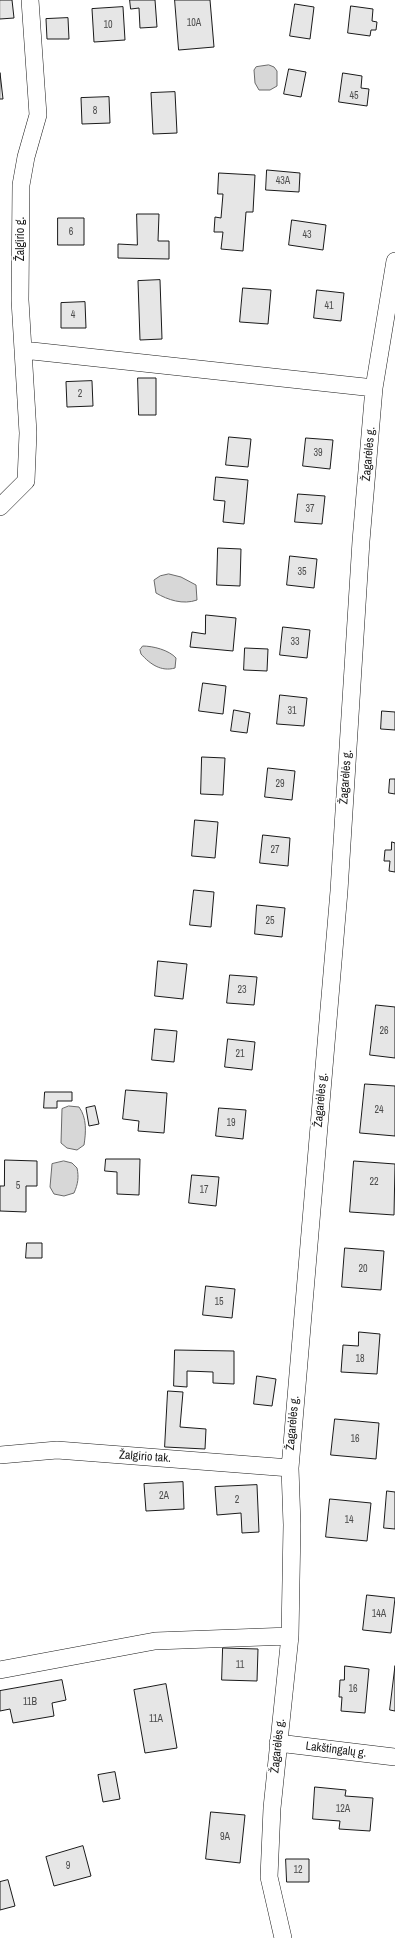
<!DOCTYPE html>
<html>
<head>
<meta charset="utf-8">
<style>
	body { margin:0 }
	canvas { display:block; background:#fff }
</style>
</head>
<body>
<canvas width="395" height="1938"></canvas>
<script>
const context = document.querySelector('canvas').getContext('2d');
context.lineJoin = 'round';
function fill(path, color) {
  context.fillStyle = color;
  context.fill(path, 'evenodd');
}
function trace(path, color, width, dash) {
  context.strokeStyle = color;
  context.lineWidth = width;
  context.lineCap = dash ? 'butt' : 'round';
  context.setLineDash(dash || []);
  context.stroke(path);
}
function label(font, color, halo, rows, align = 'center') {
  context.font = font + ' "Archivo Narrow",sans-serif';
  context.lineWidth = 3;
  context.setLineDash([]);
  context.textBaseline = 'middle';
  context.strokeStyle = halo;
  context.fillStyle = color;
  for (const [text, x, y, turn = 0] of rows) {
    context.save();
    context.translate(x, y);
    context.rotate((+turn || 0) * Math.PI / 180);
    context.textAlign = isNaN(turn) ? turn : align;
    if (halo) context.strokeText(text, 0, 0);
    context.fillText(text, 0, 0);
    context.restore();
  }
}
const water = new Path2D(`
	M269,65L274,67L277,71V86L270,90H259L255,83L254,70L256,67Z
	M169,574L181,577L196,585L197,600C183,605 168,600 156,593L154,580L160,576Z
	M143,646C153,646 169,650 176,658L175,668C161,672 150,664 141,654L140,650Z
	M69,1106L79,1107C87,1118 86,1132 84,1145L77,1150L67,1148L61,1143L62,1109Z
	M64,1161L72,1163L77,1168C79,1177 78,1184 74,1193L64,1196L54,1194L50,1187L52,1164Z`);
const building = new Path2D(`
	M0,0H12L14,18L0,19Z
	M130,0H155L157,27L140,28L139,8L131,9Z
	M175,0H210L214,47L179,50Z
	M295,4L314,7L310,39L290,36Z
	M351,6L373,9L372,21L377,22L376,30H371L370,36L348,33Z
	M123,7L125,40L94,42L92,9Z
	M68,18L69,39H47L46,19Z
	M289,69L306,72L301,97L284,94Z
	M0,73L3,99H0Z
	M343,73L362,76L361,88L369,89L367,106L339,102Z
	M175,92L177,133L153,134L151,93Z
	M109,97L110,123L82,124L81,98Z
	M267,170L300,173L299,192L266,190Z
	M219,173L255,175L253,212H246L243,251L221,249L223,232H214L215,217L221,218L223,194H218Z
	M137,214H159L158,241H169V259L118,258V244L137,245Z
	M58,218H84V245H58Z
	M292,220L326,225L323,250L289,245Z
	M160,280L162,339L140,340L138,281Z
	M243,288L271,290L268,324L240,322Z
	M317,290L344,293L341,321L314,318Z
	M85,302L86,328H61V303Z
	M138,378H156V415H139Z
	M92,381L93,406L67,407L66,382Z
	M229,437L251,439L248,467L226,465Z
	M306,438L333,440L330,469L303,466Z
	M216,477L248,480L244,524L223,522L225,501L214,500Z
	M298,494L325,496L322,524L295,522Z
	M218,548L241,549L240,586L217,585Z
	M290,556L317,559L314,588L287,585Z
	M206,615L236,618L233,651L190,647L192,632L205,634Z
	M283,627L310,630L307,658L280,655Z
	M245,648L268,649L267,671L244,670Z
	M203,683L226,686L223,714L199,711Z
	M280,695L307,698L304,726L277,724Z
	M234,710L250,713L247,733L231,731Z
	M382,711L395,712V730L381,729Z
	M202,757L225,758L223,795L201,794Z
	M268,768L295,771L292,800L265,797Z
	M390,779H395V794L389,793Z
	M195,820L218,822L215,858L192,856Z
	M263,835L290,838L288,866L260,863Z
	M392,842L395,843V872L389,871L390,861H384L385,850H391Z
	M194,890L214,892L211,927L190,925Z
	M257,905L285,908L282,937L255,934Z
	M158,961L187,964L183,999L155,996Z
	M230,975L257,977L254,1005L227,1003Z
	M376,1005L395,1007V1058L370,1055Z
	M155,1029L177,1031L174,1062L152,1060Z
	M228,1039L255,1042L252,1070L225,1067Z
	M365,1084L395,1086V1136L360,1133Z
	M126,1090L167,1093L164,1133L138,1131L139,1121L123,1119Z
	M45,1092H72V1101H57V1108H44Z
	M95,1106L99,1124L89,1126L86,1108Z
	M219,1108L246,1110L243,1139L216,1136Z
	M106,1159H140L139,1195L117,1194V1172L105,1171Z
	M5,1160L37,1161V1186H26V1212L0,1211V1186H4Z
	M354,1161L395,1164L394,1215L350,1212Z
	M192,1175L219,1177L216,1206L189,1203Z
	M27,1243H42V1258H26Z
	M345,1248L384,1251L381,1290L342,1287Z
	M206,1286L235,1289L232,1318L203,1315Z
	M359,1332L380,1334L377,1374L341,1372L343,1345L358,1346Z
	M175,1350L234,1351V1384L213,1383V1372L187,1371V1387L174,1386Z
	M257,1376L276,1379L272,1406L254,1404Z
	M168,1391L183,1392L180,1427L206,1429L205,1449L165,1447Z
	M335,1419L379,1423L376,1459L331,1455Z
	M183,1482L184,1509L146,1511L144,1484Z
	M257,1485L259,1532L242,1533L241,1513L217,1515L215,1487Z
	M387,1491L395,1492V1529L384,1528Z
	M330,1499L371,1503L367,1541L326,1537Z
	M367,1595L395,1598L391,1633L363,1630Z
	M223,1648L258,1649L257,1681L222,1680Z
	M345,1666L369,1669L365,1713L341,1711L342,1697H339L340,1680H344Z
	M395,1666V1711L390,1710Z
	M62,1680L66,1700L52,1703L54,1716L13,1723L10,1709L0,1711V1691Z
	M166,1684L177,1748L145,1753L134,1690Z
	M115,1772L120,1799L103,1802L98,1775Z
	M315,1787L346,1790L345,1796L373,1798L370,1831L339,1829L340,1821L313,1819Z
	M211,1812L245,1815L240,1863L206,1859Z
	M83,1846L91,1876L54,1886L46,1857Z
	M286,1859H309V1882H287Z
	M8,1880L15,1906L0,1910V1882Z`);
const street = new Path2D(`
	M23,350L374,388
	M0,507L26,481L28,433L20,300L21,185L26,157L38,115L30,0
	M0,1455L57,1450L290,1468
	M0,1670L155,1641L290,1636
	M278,1743L395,1757
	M283,1938L269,1877L272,1808L290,1636L292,1525L290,1468L339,891L361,541L374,388L395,261`);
const numberNames = [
	["10A",194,23],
	["10",108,25],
	["45",354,96],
	["8",95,111],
	["43A",283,181],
	["6",71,232],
	["43",307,235],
	["41",329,306],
	["4",73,315],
	["2",80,394],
	["39",318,453],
	["37",310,509],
	["35",302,572],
	["33",295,642],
	["31",292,711],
	["29",280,784],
	["27",275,850],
	["25",270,921],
	["23",242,990],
	["26",384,1031],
	["21",240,1054],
	["24",379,1110],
	["19",231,1123],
	["22",374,1182],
	["5",18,1186],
	["17",204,1190],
	["20",363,1269],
	["15",219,1302],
	["18",360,1359],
	["16",355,1439],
	["2A",164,1496],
	["2",237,1500],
	["14",349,1520],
	["14A",379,1614],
	["11",240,1665],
	["16",353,1689],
	["11B",30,1702],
	["11A",156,1719],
	["12A",343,1809],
	["9A",225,1837],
	["9",68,1866],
	["12",298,1870]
];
const streetNames = [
	["Žalgirio g.",21,239,-90],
	["Žagarėlės g.",369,454,-85],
	["Žagarėlės g.",346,777,-86],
	["Žagarėlės g.",321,1100,-85],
	["Žagarėlės g.",293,1423,-85],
	["Žalgirio tak.",145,1457,4],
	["Žagarėlės g.",278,1746,-84],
	["Lakštingalų g.",336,1750,7]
];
fill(water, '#d7d7d7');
trace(water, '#6a6a6a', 1);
fill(building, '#e6e6e6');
trace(building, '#1a1a1a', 1);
trace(street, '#1a1a1a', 18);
trace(street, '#fff', 17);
label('10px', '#4d4d4d', null, numberNames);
label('12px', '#1a1a1a', '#fff', streetNames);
</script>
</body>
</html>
